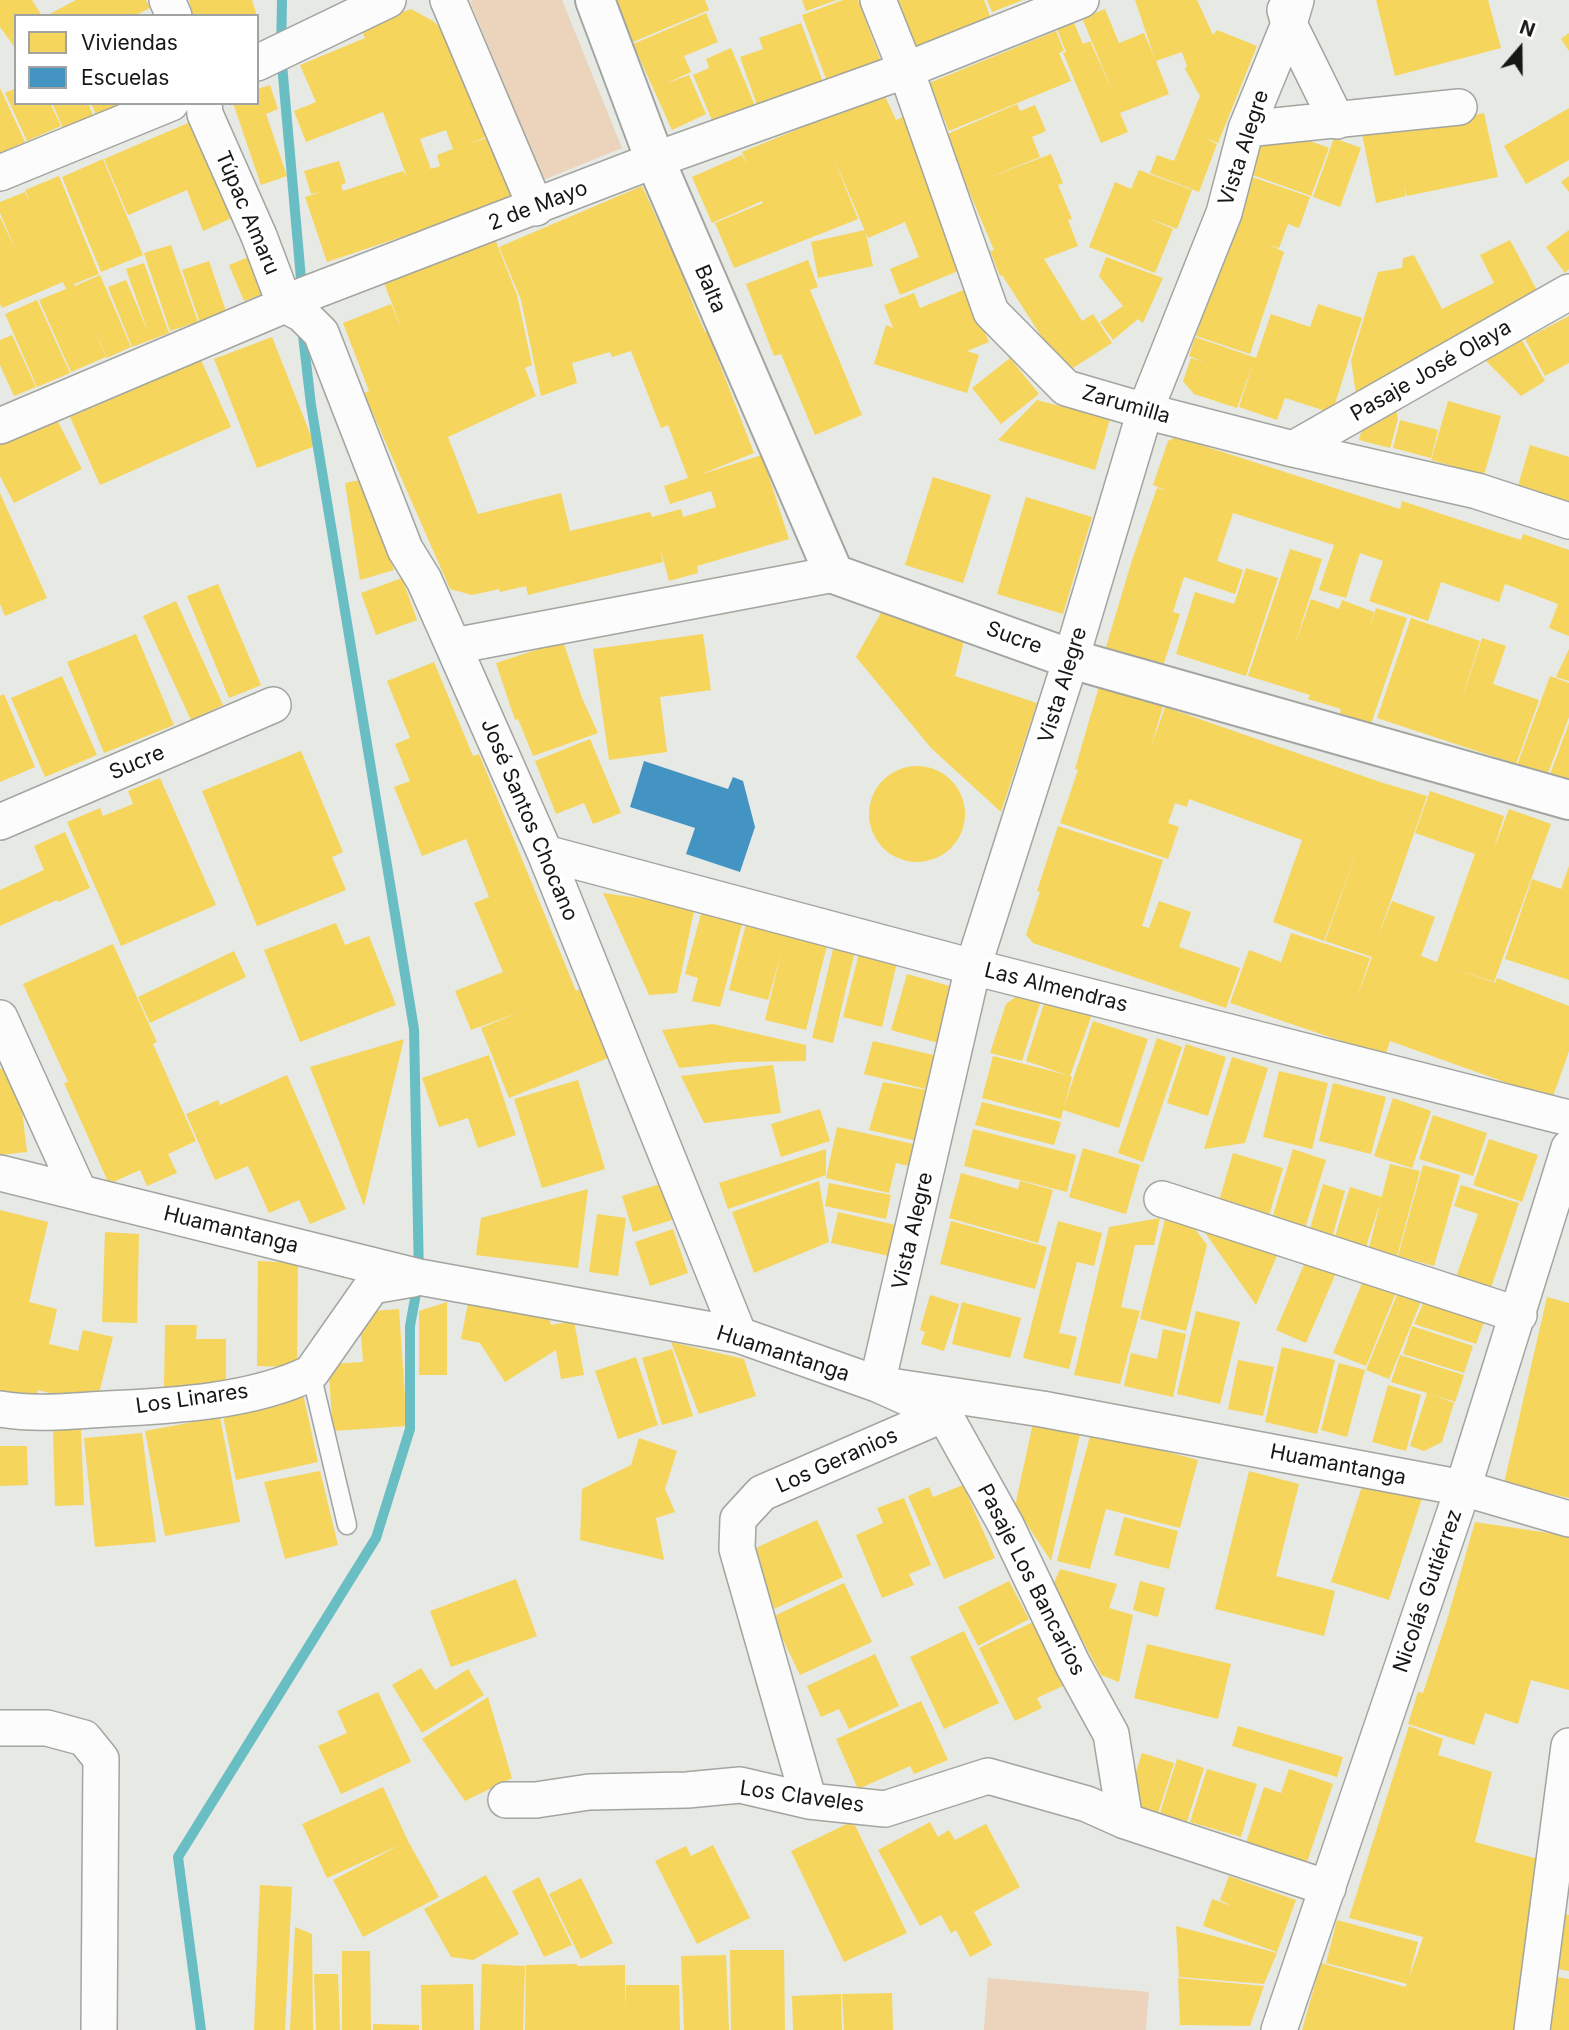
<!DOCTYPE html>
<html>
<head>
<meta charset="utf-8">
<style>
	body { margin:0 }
	#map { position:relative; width:1569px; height:2030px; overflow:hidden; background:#e6e9e4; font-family:Inter,sans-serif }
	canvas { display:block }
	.legend { position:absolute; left:14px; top:14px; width:245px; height:91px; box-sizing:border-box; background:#fff; border:2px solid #a1a3a1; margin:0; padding:9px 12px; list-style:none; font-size:21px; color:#151814 }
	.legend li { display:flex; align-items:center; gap:14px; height:35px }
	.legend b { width:35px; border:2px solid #a1a3a1 }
	.north { position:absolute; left:1485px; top:14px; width:70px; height:70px; -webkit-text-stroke:5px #fff; paint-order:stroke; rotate:20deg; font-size:19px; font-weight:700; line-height:28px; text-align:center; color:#151814 }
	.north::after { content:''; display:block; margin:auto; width:24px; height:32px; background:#151814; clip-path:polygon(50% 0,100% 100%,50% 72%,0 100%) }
</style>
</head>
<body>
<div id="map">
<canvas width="1569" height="2030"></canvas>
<ul class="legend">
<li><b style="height:19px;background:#f6d55c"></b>Viviendas</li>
<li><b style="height:19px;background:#4393c3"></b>Escuelas</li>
</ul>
<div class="north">N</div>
</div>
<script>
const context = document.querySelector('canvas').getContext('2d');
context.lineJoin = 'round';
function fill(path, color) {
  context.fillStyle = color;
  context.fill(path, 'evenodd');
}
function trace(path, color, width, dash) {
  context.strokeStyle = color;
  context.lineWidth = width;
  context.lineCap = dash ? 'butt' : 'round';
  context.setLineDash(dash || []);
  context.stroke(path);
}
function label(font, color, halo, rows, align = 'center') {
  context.font = font + ' Inter,sans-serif';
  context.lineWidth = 7;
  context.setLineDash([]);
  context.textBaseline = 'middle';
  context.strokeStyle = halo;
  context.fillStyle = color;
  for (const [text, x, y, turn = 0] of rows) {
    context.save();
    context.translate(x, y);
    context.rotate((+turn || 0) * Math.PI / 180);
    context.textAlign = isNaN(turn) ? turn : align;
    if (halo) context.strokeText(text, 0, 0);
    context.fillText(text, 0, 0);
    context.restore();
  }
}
const green = new Path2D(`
	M473,0H562L622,148L543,180L470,1Z
	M988,1978L1149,1992L1146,2030H984Z`);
const homes = new Path2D(`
	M0,0H32L42,16H16V49L0,27Z
	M76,0H146L150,8L134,16H46Z
	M189,0H252L257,16H193Z
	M615,0H705L709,10L633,42Z
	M802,0H837L806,11Z
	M843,0H858L882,64L828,84L802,15Z
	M896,0H984L991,19L913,47Z
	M987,0H1023L992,12Z
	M1135,0H1197L1213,35L1217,30L1257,46L1218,143L1205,138L1217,144L1199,192L1150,173L1157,155L1174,161L1200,96L1185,69L1187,66L1182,52L1156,61L1169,94L1120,113L1128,132L1101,143L1063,53L1066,52L1057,29L1074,23L1083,44L1090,41L1114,95L1082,18L1105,9L1119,43L1144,33L1155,59Z
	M1376,0H1488L1501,48L1395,76Z
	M411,9L433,21L445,32L455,50L486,137L469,144L496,135L517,198L327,262L305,197L321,192L311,194L304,171L339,161L346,183L341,185L343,191L403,171L407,177L383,112L306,142L294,111L316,102L300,65L365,38L360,27ZM446,130L453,149L437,155L440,166L431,169L420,139Z
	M706,13L718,42L684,56L691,72L665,84L689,75L706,114L672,130L633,44Z
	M801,23L824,85L758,108L740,57L763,49L759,38Z
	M1056,31L1064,51L1059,53L1071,81L949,131L929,83Z
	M1569,33V51L1561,39Z
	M731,48L756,108L714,125L693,75L709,68L706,59Z
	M270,85L278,109L266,114L287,176L261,185L233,103H257V89Z
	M0,88L25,142L0,153Z
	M16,88V103H50L61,126L27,141L5,93Z
	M884,94L896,120L903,117L919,154L916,155L963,269L900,295L890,269L919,257L905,222L868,238L832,154L858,219L734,268L715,223L763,203L762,201L712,223L692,177L742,155L747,165L742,152Z
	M52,103H88L94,117L63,128Z
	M91,103H122L96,115Z
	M1017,104L1020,111L1035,105L1046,131L1032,137L1040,157L980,181L1051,154L1063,183L1058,185L1072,219L1068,220L1078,246L1044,259L1082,321L1093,314L1112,343L1065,373L1002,275L1000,276L990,251L994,250L945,135Z
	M1569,108V160L1526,184L1504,146Z
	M1484,113L1498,177L1407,196L1404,186L1406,196L1376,203L1362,134L1424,127Z
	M195,120L236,216L203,231L187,190L128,215L104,159Z
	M1334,138L1361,148L1340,207L1313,197Z
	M1310,141L1329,148L1311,196L1250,174L1259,144Z
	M103,159L143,255L101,272L62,177Z
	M1139,170L1192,190L1177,229L1148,218L1173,229L1155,273L1089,247L1115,182L1131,189Z
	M59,176L99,274L74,284L75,286L100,275L131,347L107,358L88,315L106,357L71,372L39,300L66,289L63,282L2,308L0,304V217L17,253L0,213V202L25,192L32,206L25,190Z
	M1249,176L1310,197L1299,228L1288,224L1279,248L1270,245L1284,252L1250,354L1196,336Z
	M1569,176V192L1561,182Z
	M642,186L682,274L694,307L705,332L707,331L754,453L699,475L762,455L789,539L697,566L698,573L669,581L660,547L663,562L528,595L526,586L500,592L499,589L472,595L450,589L364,393L369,391L343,323L391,304L403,333L383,280L495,239L517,295L532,365L525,368L536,396L448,437L478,514L561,493L570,531L650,512L652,517L681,509L683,517L716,507L711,491L670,504L664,486L688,478L668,425L661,428L631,351L612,357L610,352L572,363L577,383L541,396L521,300L499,247Z
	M865,230L873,266L818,278L811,242Z
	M1569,230V269L1565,273L1546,247Z
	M1510,240L1541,298L1356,395L1351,360L1378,272L1402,268L1403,258L1414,255L1442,309L1494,283L1480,255Z
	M171,245L198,322L170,331L144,253Z
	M254,255L269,292L244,301L229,265Z
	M1106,257L1163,278L1143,323L1138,319L1113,340L1100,322L1123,306L1099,276Z
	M808,260L818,287L810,290L862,415L815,435L781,354L774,356L746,284Z
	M209,261L227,314L200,323L182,270Z
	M144,263L169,333L132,347L108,287L126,280L148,332L126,269Z
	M966,289L989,342L967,351L979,355L967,393L874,364L886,325L893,328L884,305L914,293L920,308Z
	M37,300L70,373L37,387L5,314Z
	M1318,304L1362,318L1332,413L1285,398L1277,420L1239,407L1253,363L1237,408L1194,394L1183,381L1191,358L1205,362L1189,356L1195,337L1256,358L1271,314L1310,327Z
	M1569,316V363L1545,376L1525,339Z
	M12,335L36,387L14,396L0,365V340Z
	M1519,335L1545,381L1521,396L1481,356Z
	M272,337L315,446L257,468L214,359Z
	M1010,358L1039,394L1001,424L972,388Z
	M201,360L231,427L100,485L70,417Z
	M1037,400L1110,419L1095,470L998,440Z
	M1448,401L1501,416L1484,475L1431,460Z
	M1395,405L1398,419L1390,448L1359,440L1363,425Z
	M54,414L82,469L14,503L0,476V441Z
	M1400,420L1438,430L1431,458L1393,448Z
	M1176,437L1400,509L1402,501L1521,540L1523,534L1569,550V636L1549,628L1558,604L1505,584L1499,602L1441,582L1428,621L1369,601L1383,561L1360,553L1346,598L1319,590L1334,545L1233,513L1217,561L1243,570L1235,594L1184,577L1173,612L1180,614L1163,666L1106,647L1132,560L1157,488L1167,491L1153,485L1168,441Z
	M1530,445L1569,457V505L1517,489Z
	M933,477L991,495L963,583L905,565Z
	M360,480L394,570L360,580L345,483Z
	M0,493L47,598L5,616L0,604Z
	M1026,497L1092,517L1063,614L997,594Z
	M1290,549L1322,559L1294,647L1311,599L1339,609L1342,600L1374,612L1368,632L1376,608L1407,618L1371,724L1340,713L1341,709L1308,699L1310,695L1248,676Z
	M1246,568L1278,578L1246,676L1176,654L1195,592L1234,604Z
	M402,578L417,620L376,635L361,593Z
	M218,584L261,685L229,698L187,596Z
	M176,601L223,705L191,720L143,616Z
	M882,611L964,641L955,676L1037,703L1001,812L931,748L856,657Z
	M1411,618L1480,641L1458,710L1482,638L1506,646L1493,684L1539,700L1516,764L1377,718Z
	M136,634L174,725L104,753L67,662Z
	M703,634L711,690L660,697L667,752L609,760L593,649Z
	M563,641L582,698L598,733L533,756L518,719L515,720L496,663Z
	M1569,649V681L1556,677Z
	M434,662L473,756L479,754L576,991L580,989L608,1058L509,1098L481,1028L520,1012L471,1030L455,991L503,972L474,903L489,897L466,839L422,856L394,787L410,781L395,744L410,738L387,681Z
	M62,676L97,755L45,777L11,698Z
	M1550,676L1569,683V717L1547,776L1517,765Z
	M1100,683L1163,706L1151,747L1165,707L1380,782L1427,796L1377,940L1392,901L1435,917L1421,956L1437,962L1475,854L1415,833L1430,791L1504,816L1494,849L1509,809L1551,824L1494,982L1442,964L1495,983L1497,978L1569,1006V1051L1552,1099L1390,1041L1385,1056L1230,1003L1249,950L1281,962L1291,933L1370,958L1356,1000L1372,957L1325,941L1361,839L1324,941L1273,922L1302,840L1189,799L1187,807L1175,803L1168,823L1179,827L1168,859L1060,823L1078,770L1075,769Z
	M4,694L35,767L0,782V696Z
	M1569,723V785L1549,777Z
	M590,739L621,813L593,824L584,803L556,814L535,761Z
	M301,751L343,852L332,857L346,890L257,926L202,791Z
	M869 814a48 48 0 1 1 96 0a48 48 0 1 1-96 0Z
	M160,778L216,905L121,946L67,822L100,808L103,816L133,804L128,791Z
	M1058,826L1163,860L1142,926L1149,928L1159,901L1191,912L1179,947L1240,968L1226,1008L1033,943L1026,935L1040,892L1037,891Z
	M65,832L90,888L58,902L57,900L0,926V890L44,870L34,846Z
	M1569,866V980L1505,959L1532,879L1561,889Z
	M603,893L695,906L677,993L649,995Z
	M702,910L743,920L720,1007L692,1001L698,978L685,974Z
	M336,923L345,945L369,936L396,1005L300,1042L264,950Z
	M746,924L827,945L806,1030L765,1020L781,953L768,1000L729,990Z
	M113,944L157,1042L153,1044L196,1141L168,1154L177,1173L147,1186L140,1170L109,1184L64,1083L68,1082L23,984Z
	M834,945L855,951L833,1043L812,1038Z
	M234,951L246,977L150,1023L138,997Z
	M859,953L897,962L882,1027L843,1017Z
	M907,974L957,988L942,1044L891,1030Z
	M1022,992L1042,997L1022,1061L990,1053L1006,1004Z
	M1045,1000L1092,1014L1070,1076L1072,1077L1064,1106L1093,1021L1148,1039L1119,1128L1063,1110L1061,1119L982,1098L993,1056L1067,1075L1026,1061Z
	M713,1024L806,1045V1061L735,1062L679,1068L662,1030Z
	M1157,1038L1182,1047L1143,1162L1118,1153Z
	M404,1039L364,1206L310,1067Z
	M873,1041L942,1057L934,1091L864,1074Z
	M1186,1044L1226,1057L1208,1116L1167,1103Z
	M489,1055L516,1135L478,1148L468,1118L439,1127L422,1078Z
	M1232,1057L1268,1068L1245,1143L1204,1149Z
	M773,1065L781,1113L704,1123L681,1076Z
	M17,1067L27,1152L0,1155V1069Z
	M1279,1071L1328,1083L1312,1149L1263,1137Z
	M287,1075L346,1209L310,1224L299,1200L269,1213L248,1166L215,1180L186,1114L218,1100L220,1105Z
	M578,1080L605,1169L542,1188L514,1099Z
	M883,1082L931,1091L917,1141L869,1130Z
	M1333,1083L1386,1097L1371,1154L1319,1141Z
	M1393,1098L1431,1111L1412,1168L1374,1156Z
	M982,1102L1061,1122L1054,1145L975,1125Z
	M820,1109L830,1141L781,1157L771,1124Z
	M1433,1115L1487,1133L1473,1176L1419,1159Z
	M837,1127L918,1145L913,1167L896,1163L889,1193L826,1178Z
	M973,1129L1076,1155L1067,1192L964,1166Z
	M1489,1139L1538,1155L1522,1202L1473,1185Z
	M1083,1148L1140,1165L1126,1214L1069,1197Z
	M826,1149V1175L728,1209L719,1183Z
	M1293,1149L1326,1160L1303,1235L1270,1225Z
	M1233,1153L1283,1168L1266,1226L1216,1211Z
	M1390,1164L1420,1171L1396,1260L1368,1252Z
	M1423,1165L1460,1175L1434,1266L1398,1256Z
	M961,1173L1018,1189L1020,1181L1053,1190L1038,1243L949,1218Z
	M819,1181L829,1242L754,1273L732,1212Z
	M829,1183L891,1195L886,1219L825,1206Z
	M660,1184L672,1220L633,1232L622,1196Z
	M1323,1184L1345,1191L1332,1238L1309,1232Z
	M1461,1185L1519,1203L1491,1288L1456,1277L1478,1214L1454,1206Z
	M1350,1187L1382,1197L1365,1250L1334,1240Z
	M588,1189L578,1268L476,1255L481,1218Z
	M0,1210L48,1222L29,1302L57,1309L49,1344L78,1351L83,1330L113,1337L96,1405L38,1390L36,1400L0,1392Z
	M838,1212L896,1225L889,1256L831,1243Z
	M1182,1212L1207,1245L1186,1331L1140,1319L1166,1215Z
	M597,1214L626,1218L618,1276L589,1272Z
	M1160,1218L1154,1245H1135L1121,1307L1140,1311L1120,1384L1074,1375L1109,1227Z
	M951,1221L1047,1247L1035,1289L940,1264Z
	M1058,1221L1102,1233L1094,1266L1077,1262L1059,1333L1077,1337L1069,1369L1023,1358Z
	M1201,1227L1282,1244L1256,1305Z
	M673,1229L688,1273L650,1286L635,1242Z
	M105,1232L139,1234L137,1323L102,1322Z
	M1309,1253L1339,1266L1306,1343L1276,1330Z
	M258,1261L298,1263L297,1367L257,1366Z
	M1365,1276L1397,1290L1366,1366L1333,1353Z
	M1399,1290L1422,1299L1389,1379L1366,1370Z
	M930,1295L959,1304L944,1351L921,1344L925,1332L920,1330Z
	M1547,1297L1569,1303V1498L1504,1483Z
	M1425,1299L1485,1319L1476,1344L1414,1324Z
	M447,1302V1375H419V1311Z
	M962,1302L1021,1318L1010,1358L952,1344Z
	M468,1303L549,1317L551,1325L574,1321L584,1375L561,1379L556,1350L505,1382L480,1343L461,1339Z
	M399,1309L407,1426L333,1431L328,1364L363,1362L359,1312Z
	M1196,1311L1240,1322L1220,1404L1177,1394Z
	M165,1325H197L196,1339H226V1388L164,1387Z
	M1412,1326L1473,1346L1464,1373L1403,1354Z
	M1163,1329L1186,1334L1173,1397L1124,1386L1131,1353L1157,1359Z
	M671,1342L744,1359L756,1396L699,1414Z
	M1282,1347L1335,1360L1317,1434L1265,1422Z
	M672,1349L693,1416L662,1425L642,1358Z
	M1400,1355L1464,1375L1455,1402L1431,1394L1454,1403L1442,1442L1424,1451L1410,1446L1427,1393L1391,1382Z
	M636,1357L658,1425L618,1439L595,1371Z
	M1238,1360L1274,1367L1263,1416L1228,1409Z
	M1339,1363L1365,1370L1347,1437L1321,1430Z
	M1388,1385L1421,1395L1406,1451L1372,1442Z
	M303,1394L318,1462L236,1480L222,1411Z
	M220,1417L240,1522L165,1536L145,1431Z
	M1033,1423L1080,1434L1051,1561L1015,1506Z
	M81,1428L84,1505L55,1506L53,1430Z
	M1091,1432L1198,1460L1180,1528L1106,1509L1090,1569L1057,1561Z
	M142,1433L156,1542L95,1547L84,1438Z
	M639,1438L677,1451L665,1489L675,1512L656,1518L664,1560L580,1540L582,1489L631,1465Z
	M0,1446H27L28,1485L0,1486Z
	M320,1471L338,1545L285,1559L264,1482Z
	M1249,1471L1299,1484L1276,1576L1335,1591L1324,1636L1215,1609Z
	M1365,1477L1423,1495L1389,1600L1331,1582Z
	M963,1485L995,1558L944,1579L908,1496L929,1487L933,1497Z
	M904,1498L931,1565L909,1574L914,1585L882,1598L856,1535L883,1523L877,1508Z
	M1124,1517L1178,1531L1169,1569L1114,1555Z
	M817,1520L843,1577L774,1609L747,1552Z
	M1475,1522L1569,1536V1690L1531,1680L1518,1724L1485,1713L1474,1745L1408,1724L1418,1692L1423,1693L1447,1620Z
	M1060,1569L1117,1584L1109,1608L1133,1615L1119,1682L1101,1675L1053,1585Z
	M516,1579L537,1636L451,1667L430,1611Z
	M1009,1581L1029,1619L978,1646L958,1607Z
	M1140,1581L1165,1588L1158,1617L1133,1610Z
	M844,1583L872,1642L800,1675L772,1617Z
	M1033,1622L1065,1685L1037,1698L1042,1708L1015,1721L979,1648Z
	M964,1631L999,1703L944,1729L910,1657Z
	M1147,1644L1231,1664L1218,1719L1134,1698Z
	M875,1654L899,1706L849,1729L839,1709L821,1717L807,1686Z
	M421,1668L435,1690L468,1669L484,1695L422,1733L392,1685Z
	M378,1692L411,1762L341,1794L318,1746L347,1733L337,1711Z
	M488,1697L512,1778L465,1801L422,1739Z
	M921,1701L948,1760L914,1774L910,1766L858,1789L836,1739Z
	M1238,1726L1343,1757L1337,1777L1232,1746Z
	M1409,1726L1443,1739L1438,1755L1492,1772L1475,1842L1549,1862L1523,1964L1513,2030H1302L1321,1963L1405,1987L1407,1984L1326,1963L1337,1920L1418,1942L1408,1980L1421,1944L1423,1937L1349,1918Z
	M1142,1753L1174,1763L1158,1813L1126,1802Z
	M1177,1759L1204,1768L1187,1822L1160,1813Z
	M1207,1769L1257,1784L1241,1837L1190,1822Z
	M1289,1769L1333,1784L1307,1862L1246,1843L1264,1787L1281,1793Z
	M383,1787L408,1841L439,1897L363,1937L333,1880L400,1845L327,1878L302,1824Z
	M853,1821L907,1933L844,1962L791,1851Z
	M930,1822L938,1837L949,1830L955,1840L986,1824L1020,1887L974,1912L992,1945L970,1957L956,1930L951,1933L941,1915L920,1926L878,1850Z
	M713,1845L750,1918L697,1944L655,1861L686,1846L691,1856Z
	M486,1875L519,1934L473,1960L451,1957L424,1909Z
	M1229,1876L1296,1900L1277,1952L1203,1926L1212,1899L1232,1906L1220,1900Z
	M539,1877L572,1945L544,1957L512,1891Z
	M581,1878L613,1943L581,1959L549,1894Z
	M260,1885L292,1887L285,2030H254Z
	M1563,1914L1569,1915V1971L1557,1969Z
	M1176,1926L1277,1953L1264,1984L1179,1977Z
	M295,1927L312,1934L313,2030H290Z
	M730,1950H784L785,2030H731Z
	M342,1951H370L371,2030H342Z
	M726,1955L729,2030H684L681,1956Z
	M482,1964L525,1966L523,2030H480Z
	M577,1964V1966L625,1965V2010L626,1985H679L680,2030H525L526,1965Z
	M314,1974H338L340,2030H316Z
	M1557,1977L1569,1979V2030H1549Z
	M1178,1978L1264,1986L1250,2026L1180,2025Z
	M473,1984L474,2030H422L421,1985Z
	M892,1993L893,2030H844L842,1994Z
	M841,1994L842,2030H793L792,1996Z
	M373,2024L419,2025V2030H373Z`);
const schools = new Path2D(`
	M644,761L728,789L733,777L743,781L755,827L740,872L686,854L695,828L630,807Z`);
const stream = new Path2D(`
	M282,0L281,53L302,290
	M201,2030L178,1857L376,1538L410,1429V1326L419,1277L414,1029L311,405L302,327`);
const service = new Path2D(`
	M311,1373L347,1525`);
const minor = new Path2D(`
	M167,0L174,16
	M448,0L536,208
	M878,0L906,70L991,312L1066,388L1145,411L1293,449L1477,491L1569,521
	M1285,10L1289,24L1337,121
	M257,63L388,0
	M204,103L205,114L259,236L285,305L302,314L321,333L405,549L424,580L545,853L739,1335
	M1246,129L1459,107
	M0,173L171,103
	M0,426L285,305L304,295L655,160L906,70L1081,0
	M1293,449L1569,292
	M454,646L834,574
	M0,822L273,705
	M545,853L973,967L1569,1118
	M0,1018L79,1192
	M0,1173L419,1277L739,1335L877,1384L1042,1409L1463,1488L1569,1519
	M1162,1199L1519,1315
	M0,1409C36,1415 70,1411 107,1409C171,1406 252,1402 311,1373L372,1286L413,1279
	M0,1728H47L84,1738L101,1759L99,2030
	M506,1800H536L589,1792L687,1790L740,1785L809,1801L885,1809L988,1776L1087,1804L1125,1821L1328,1888
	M809,1801L737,1549L738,1519L762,1493L944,1414
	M1125,1821L1111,1734L1073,1665L1006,1525L944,1414L877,1384L973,967L1071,659L1145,411L1224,213L1246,129L1289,24L1296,0
	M1279,2030L1463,1488L1569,1148
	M1532,2030L1569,1746`);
const tertiary = new Path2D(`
	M595,0L655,160L834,574L1071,659L1569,800`);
const streetNames = [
	["Vista Alegre",1244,148,-72],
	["2 de Mayo",538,206,-21],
	["Túpac Amaru",247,213,67],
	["Balta",710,289,67],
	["Pasaje José Olaya",1431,371,-30],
	["Zarumilla",1126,405,16],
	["Sucre",1014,638,20],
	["Vista Alegre",1063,685,-73],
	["Sucre",137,763,-23],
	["José Santos Chocano",529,820,67],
	["Las Almendras",1056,988,14],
	["Huamantanga",231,1230,14],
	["Vista Alegre",913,1231,-77],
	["Huamantanga",783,1354,18],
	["Los Linares",192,1399,-8],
	["Los Geranios",837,1461,-24],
	["Huamantanga",1338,1465,11],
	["Pasaje Los Bancarios",1031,1580,63],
	["Nicolás Gutiérrez",1428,1591,-71],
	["Los Claveles",802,1797,8]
];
fill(green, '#ebd4bb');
fill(homes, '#f6d55c');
fill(schools, '#4393c3');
trace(stream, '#69bec4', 10);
trace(service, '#a2a5a0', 21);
trace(minor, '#a2a5a0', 38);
trace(tertiary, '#a2a5a0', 42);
trace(service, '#fbfcfb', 18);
trace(minor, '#fbfcfb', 35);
trace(tertiary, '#fbfcfb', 38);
label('21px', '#151814', '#fff', streetNames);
</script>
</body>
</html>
